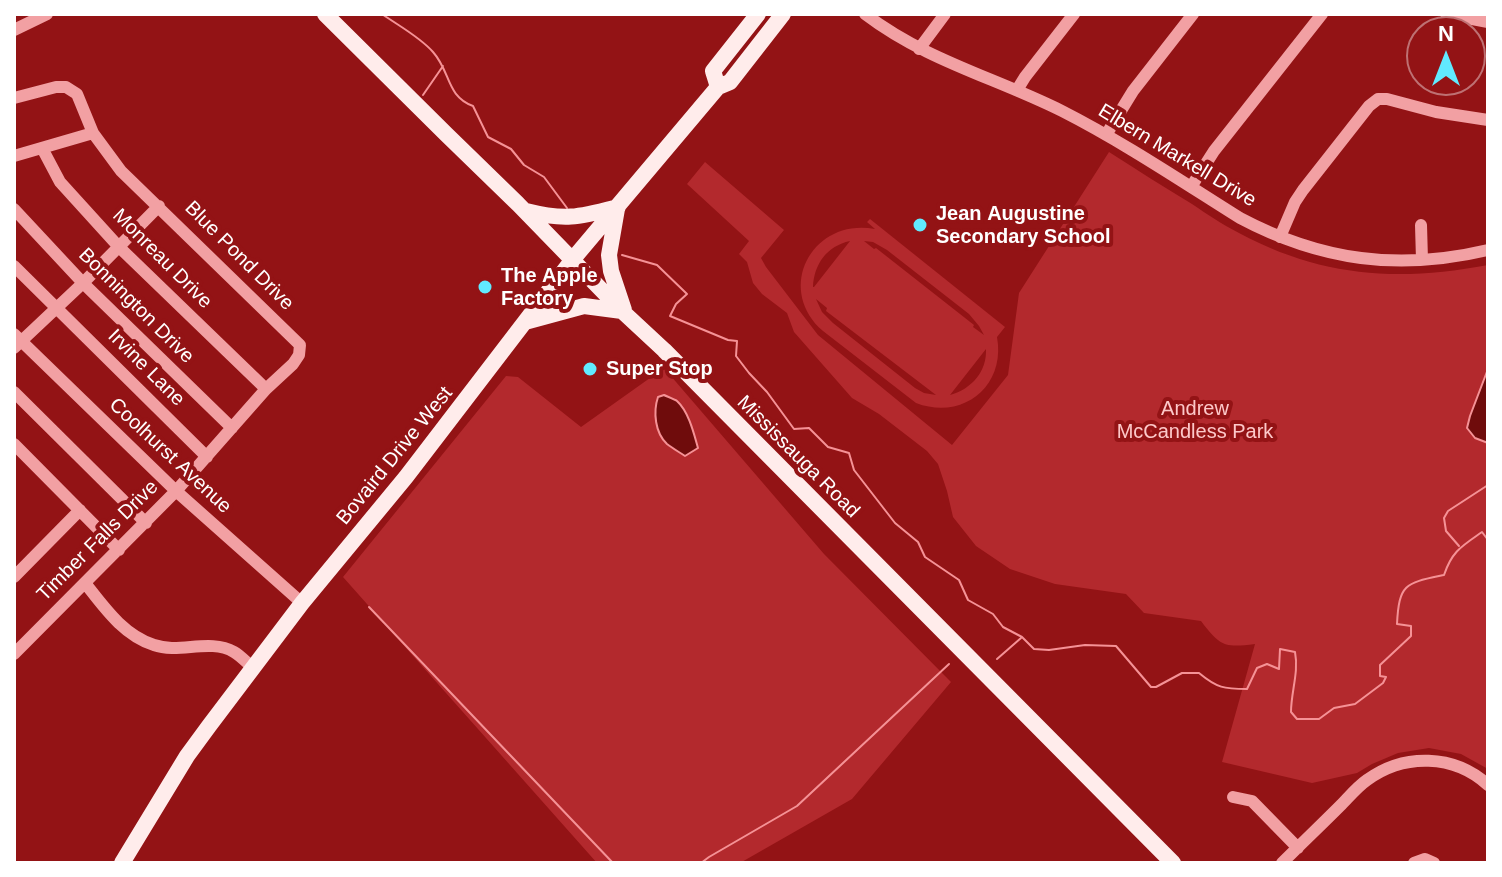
<!DOCTYPE html>
<html>
<head>
<meta charset="utf-8">
<style>
	body { margin:0 }
	#map { position:relative; width:1502px; height:877px; overflow:hidden; background:#931315; font-family:Arial,sans-serif }
	canvas { display:block }
	.frame { position:absolute; inset:0; border:16px solid #fff; pointer-events:none }
	.north { position:absolute; left:1406px; top:16px; width:80px; height:80px; box-sizing:border-box; background:#931315; border:2px solid #be7173; border-radius:50%; rotate:0deg; font-size:22px; font-weight:700; line-height:32px; text-align:center; color:#fff }
	.north::after { content:''; display:block; margin:auto; width:28px; height:36px; background:#61eaff; clip-path:polygon(50% 0,100% 100%,50% 72%,0 100%) }
</style>
</head>
<body>
<div id="map">
<canvas width="1502" height="877"></canvas>
<div class="frame"></div>
<div class="north">N</div>
</div>
<script>
const context = document.querySelector('canvas').getContext('2d');
context.lineJoin = 'round';
function fill(path, color) {
  context.fillStyle = color;
  context.fill(path, 'evenodd');
}
function trace(path, color, width, dash) {
  context.strokeStyle = color;
  context.lineWidth = width;
  context.lineCap = dash ? 'butt' : 'round';
  context.setLineDash(dash || []);
  context.stroke(path);
}
function label(font, color, halo, rows, align = 'center') {
  context.font = font + ' Arial,sans-serif';
  context.lineWidth = 8;
  context.setLineDash([]);
  context.textBaseline = 'middle';
  context.strokeStyle = halo;
  context.fillStyle = color;
  for (const [text, x, y, turn = 0] of rows) {
    context.save();
    context.translate(x, y);
    context.rotate((+turn || 0) * Math.PI / 180);
    context.textAlign = isNaN(turn) ? turn : align;
    if (halo) context.strokeText(text, 0, 0);
    context.fillText(text, 0, 0);
    context.restore();
  }
}
const green = new Path2D(`
	M1109,152C1137,170 1164,187 1192,204C1207,214 1223,225 1239,233C1321,277 1398,282 1488,265V769L1461,754L1429,748L1398,753L1372,764L1357,773L1312,783L1222,762L1255,644C1224,648 1220,646 1201,621L1144,613L1126,594L1055,584L1010,569L976,546L953,517L947,491L938,464L927,451L879,414L852,398L794,332L787,313L762,294L753,283L747,262L739,254L749,241L687,184L705,162L784,230L761,258L766,267L818,335L952,445L1008,375L1019,293Z
	M870,219L1005,327L997,337C1006,386 963,421 916,403L823,331C774,288 813,217 875,229L867,222ZM850,241L814,287H813C814,264 827,246 850,241ZM864,241L873,242L887,250L969,314L979,326L984,335L973,327L974,325L876,248L874,249ZM816,299L827,308L826,311L936,395L924,393L915,388L833,323L822,312ZM986,349C987,371 972,389 950,395Z
	M664,368L824,554L951,682L852,799L740,863H597L343,577L506,376L518,377L581,427Z`);
const water = new Path2D(`
	M1488,369V443L1475,438L1467,428L1470,416Z
	M664,395C666,396 676,400 677,401C689,412 694,434 698,448L685,456C679,452 672,448 667,444C655,433 653,412 658,397Z`);
const stream = new Path2D(`
	M382,14C399,26 420,37 433,52C451,72 446,96 473,106L488,137L511,149L524,165L544,177L567,208
	M423,95L443,66
	M622,255L657,265L687,294L676,304L670,316L728,340L737,341L736,356L749,373L767,392L794,429L809,428L828,447L849,453L854,470L895,523L918,542L925,557L959,580L968,600L993,614L1003,627L1022,637L1034,649L1049,650L1085,645L1116,646L1151,687H1156L1182,673H1199C1217,688 1224,689 1247,689L1257,668L1267,664L1279,669L1280,649L1295,652C1299,672 1291,692 1291,712L1297,719H1319L1334,708L1355,704L1383,683L1386,677L1380,676V665L1411,636V626L1397,624C1399,583 1406,583 1444,575C1452,551 1462,546 1482,532L1488,540
	M1459,546L1446,531L1444,518L1448,511L1488,485
	M369,607L613,863
	M997,659L1021,638
	M701,863L709,857L797,806L949,664`);
const minor = new Path2D(`
	M865,14C927,61 994,77 1062,111C1123,142 1181,181 1240,218C1321,261 1399,271 1488,250
	M1446,14L1488,22
	M14,30L47,14
	M919,49L945,14
	M1017,90L1025,77L1074,14
	M14,98L56,87H66L77,94L93,133L121,171L300,345L299,355L293,364L266,389L176,491L14,654
	M1106,135L1133,91L1193,14
	M42,148L60,182L119,247L266,389
	M14,156L93,133
	M1191,187L1214,151L1322,14
	M14,209L83,283L232,428
	M1421,225L1422,260
	M1280,237L1295,202L1303,190L1369,106L1378,99H1387L1436,112L1488,120
	M14,266L207,457
	M14,334L176,491L302,603
	M14,348L83,283L159,206
	M14,392L146,523
	M14,444L119,550
	M14,577L80,510
	M85,583C104,607 123,635 154,645C179,654 210,638 234,652C241,656 247,663 253,668
	M1233,797L1252,801L1298,848
	M1282,863C1301,844 1321,825 1340,806C1348,798 1357,787 1367,780C1404,753 1454,754 1488,785
	M1414,863L1425,859L1434,863`);
const major = new Path2D(`
	M325,14L446,134L518,204L622,311L664,350L1173,863
	M718,87L713,71L758,14
	M617,209L609,255L611,271L624,310
	M526,211C566,221 579,217 618,207
	M525,322L584,306L622,311
	M122,863L187,756L209,726L302,603L406,477L573,259L718,87L730,82L783,14`);
const markers = [
	[920,225,8,"#61eaff"],
	[485,287,8,"#61eaff"],
	[590,369,8,"#61eaff"]
];
const streetNames = [
	["Elbern Markell Drive",1177,156,31],
	["Blue Pond Drive",239,256,45],
	["Monreau Drive",162,259,45],
	["Bonnington Drive",136,306,45],
	["Irvine Lane",146,368,45],
	["Coolhurst Avenue",170,456,43],
	["Bovaird Drive West",395,456,-51],
	["Mississauga Road",798,457,45],
	["Timber Falls Drive",98,541,-45]
];
const poiNames = [
	["Jean Augustine",936,214],
	["Secondary School",936,237],
	["The Apple",501,276],
	["Factory",501,299],
	["Super Stop",606,369]
];
const parkNames = [
	["Andrew",1195,409],
	["McCandless Park",1195,432]
];
fill(green, '#b3292d');
fill(water, '#6f0c0c');
trace(water, '#f59296', 2);
trace(stream, '#f59296', 2);
trace(minor, '#f2a0a3', 12);
trace(major, '#ffeceb', 16);
for (const [x, y, r, color] of markers) {
  const dot = new Path2D();
  dot.arc(x, y, r, 0, 2 * Math.PI);
  context.fillStyle = color;
  context.fill(dot);
  trace(dot, '#931315', 3);
}
label('20px', '#fff', '#931315', streetNames);
label('bold 20px', '#fff', '#931315', poiNames, 'left');
label('20px', '#fdc8c9', '#931315', parkNames);
</script>
</body>
</html>
